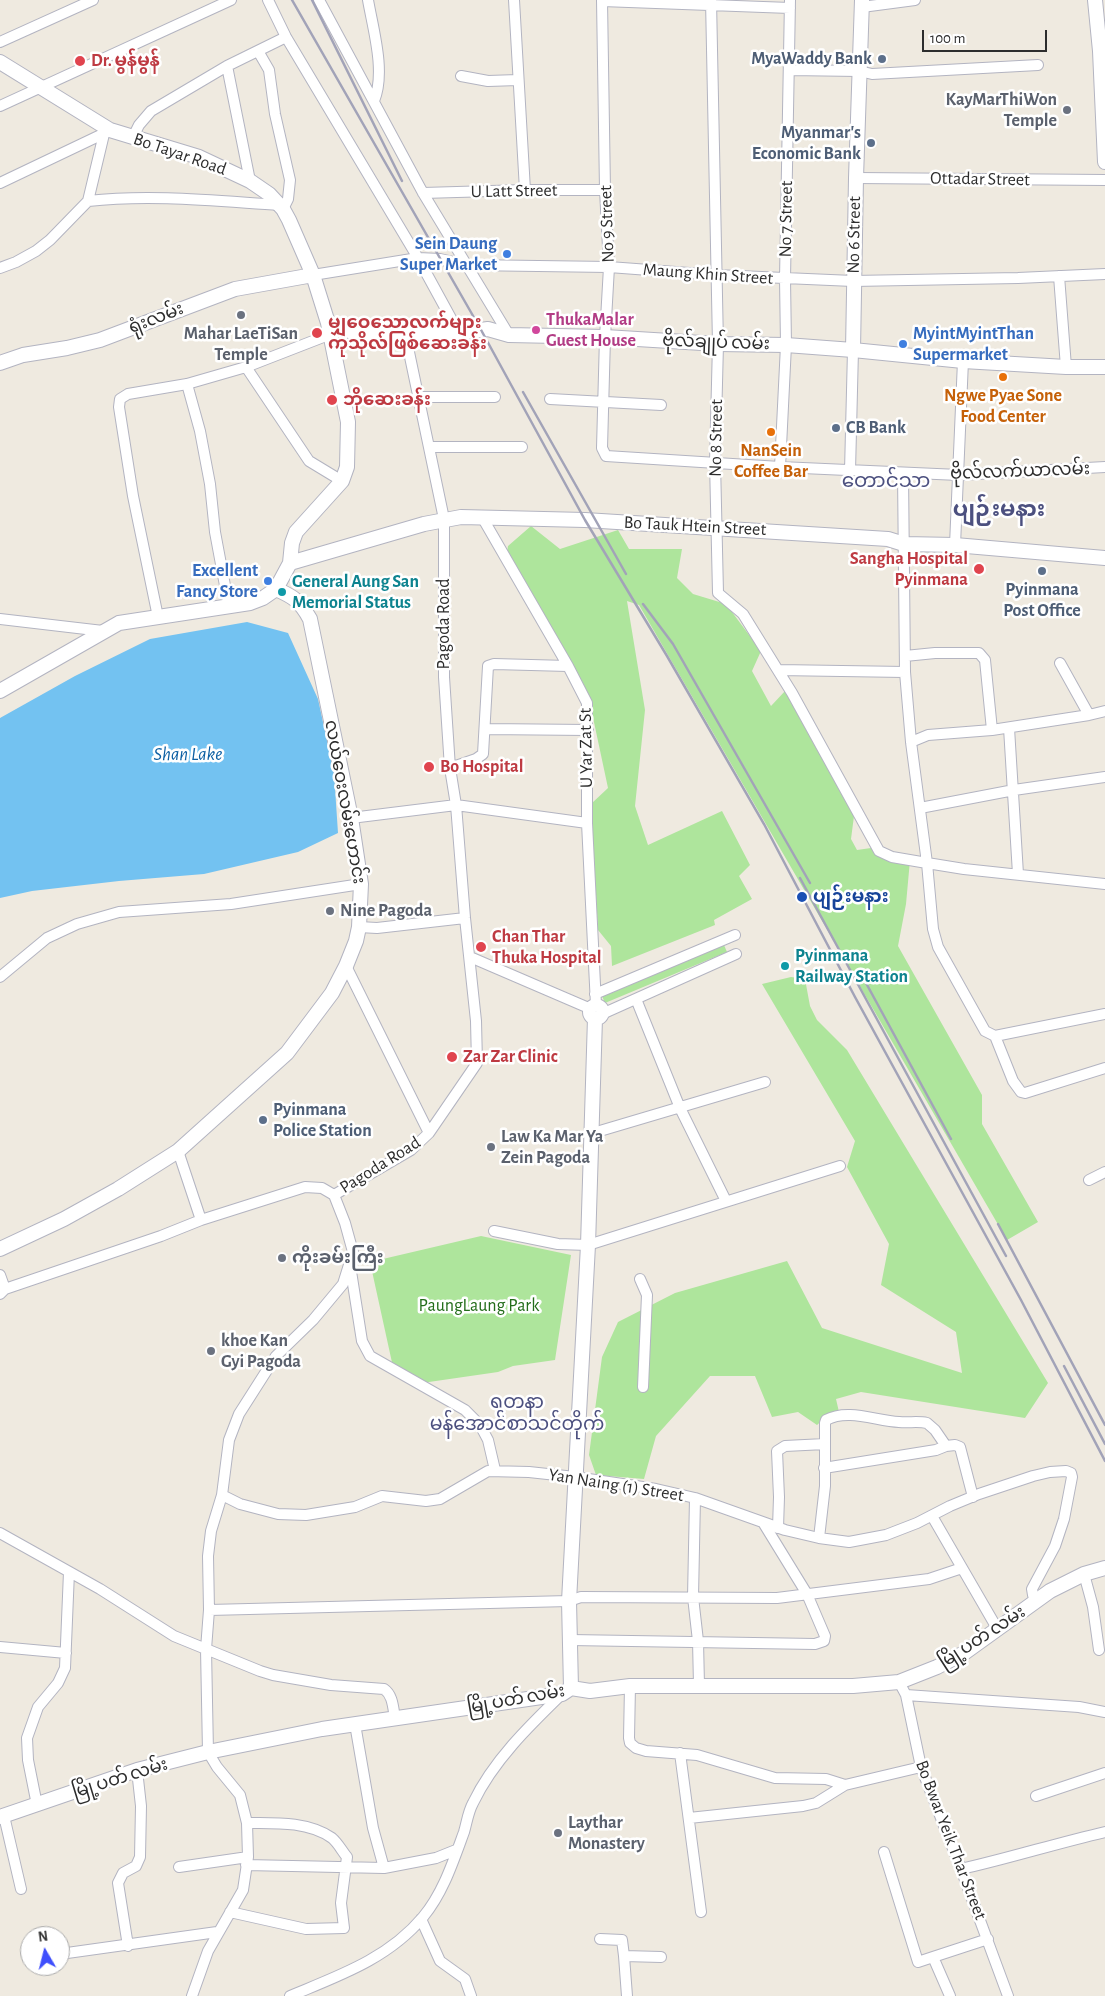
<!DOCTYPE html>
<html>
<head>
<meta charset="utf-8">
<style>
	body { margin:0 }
	#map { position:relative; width:1105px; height:1996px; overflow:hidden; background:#efeae0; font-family:"Alegreya Sans",sans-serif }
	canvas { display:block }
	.north { position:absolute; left:20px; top:1926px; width:50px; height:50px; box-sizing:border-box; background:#fff; border:1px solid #ababab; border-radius:50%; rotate:352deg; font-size:14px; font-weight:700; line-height:20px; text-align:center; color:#2d2d2d }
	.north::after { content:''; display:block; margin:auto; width:18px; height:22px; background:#3f4ffc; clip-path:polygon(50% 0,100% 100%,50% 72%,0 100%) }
	.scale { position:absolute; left:922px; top:30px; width:125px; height:22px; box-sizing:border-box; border:2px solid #2d2d2d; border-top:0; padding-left:6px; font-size:15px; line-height:18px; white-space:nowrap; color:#2d2d2d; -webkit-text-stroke:4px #fff; paint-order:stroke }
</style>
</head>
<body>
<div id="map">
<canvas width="1105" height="1996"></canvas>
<div class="north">N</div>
<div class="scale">100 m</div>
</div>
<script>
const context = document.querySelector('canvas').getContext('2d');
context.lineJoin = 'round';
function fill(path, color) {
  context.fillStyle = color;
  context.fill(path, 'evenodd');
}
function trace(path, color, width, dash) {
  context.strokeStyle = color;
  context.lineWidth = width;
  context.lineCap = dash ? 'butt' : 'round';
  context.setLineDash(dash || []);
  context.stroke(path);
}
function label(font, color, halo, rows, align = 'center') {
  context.font = font + ' "Alegreya Sans","Noto Sans Myanmar",sans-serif';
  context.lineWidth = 5;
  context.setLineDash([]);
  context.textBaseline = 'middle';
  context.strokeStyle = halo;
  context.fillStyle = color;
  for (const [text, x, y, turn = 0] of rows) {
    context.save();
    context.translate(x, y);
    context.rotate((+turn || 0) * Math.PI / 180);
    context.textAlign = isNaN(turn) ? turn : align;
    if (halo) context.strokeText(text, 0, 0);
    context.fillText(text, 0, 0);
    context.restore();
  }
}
const green = new Path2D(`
	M531,526L560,549L618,530L629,549H682L677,578L693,594L726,604L761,651L752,671L771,706L786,690L854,816L851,839L857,850L878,847L910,860L906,904L898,946L982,1095V1124L1038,1222L1007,1240L639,605L627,601L645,710L635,806L648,845L722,811L750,865L739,876L752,899L714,920L715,925L612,966L611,946L598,930L591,804L608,788L588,694L507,552L508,546Z
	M724,945L727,952L605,1003L602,996Z
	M791,977L805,979L810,1006L817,1020L847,1050L1048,1383L1025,1418L861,1392L836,1399L839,1412L827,1416L817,1425L798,1412L772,1417L755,1376H710L656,1436L644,1479L596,1475L589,1455L602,1357L618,1322L675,1293L787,1261L822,1328L962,1373L956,1332L881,1285L889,1244L847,1167L855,1141L762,984Z
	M481,1236L571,1255L555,1360L513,1366L498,1372L422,1383L393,1367L370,1262Z`);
const water = new Path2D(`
	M247,622L288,633L318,699L334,773L338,833L298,852L204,874L119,881L32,891L0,898V718L75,676L150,639Z`);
const street = new Path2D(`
	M268,0L286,37L418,258L459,333
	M319,0L423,193L509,335
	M368,0C373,29 386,72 374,101
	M514,0L525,190
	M602,0L605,190L609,267L605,337L602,448L606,456L780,467L959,475L1105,467
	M711,0L718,344L715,462L718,593L743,614L792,693L879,851L892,857L927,863L933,929L938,947L985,1031L995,1036L1105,1014
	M602,1L790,8
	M862,7L915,0
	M0,42L93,0
	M258,51L269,70L275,114L290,180L288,199L283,209
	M227,66L250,181
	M789,70L859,71L872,74L1038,65
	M461,76L488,81L518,80
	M0,106L231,0
	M133,137L139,125L151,111L227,66L286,37
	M856,178L1105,180
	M0,183L107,132
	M423,193L525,190H605
	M88,201C152,194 216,201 279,205
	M0,268L16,262L36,251L50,240L88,201L104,134
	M313,275L418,258L440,259L467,265L609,267L716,275L853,281L1018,278L1105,274
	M1059,276L1066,367
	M246,367L309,461L342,481
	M187,384L200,431L210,484L215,532L229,607
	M419,397H495
	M550,399L661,405
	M430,447H522
	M780,467L786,345L785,279L790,0
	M850,471L853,350
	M903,473L905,672L911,742L927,863L964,869L1105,884
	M482,517L568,666L587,703V823L596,1005
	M955,545L963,361
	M158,617L133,496L119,407L120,399L128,394L187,384L246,367L331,334
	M0,619L103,631
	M905,656L935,653H979L985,660L992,730
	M1060,663L1089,715
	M778,670L905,672
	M1009,728L1018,874
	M485,729L588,730
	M911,742L928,735L992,730L1089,715L1105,711
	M450,768L476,759L483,754L488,666L494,664L568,666
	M920,808L1014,790L1105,777
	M351,818L456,805L587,823
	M359,927L377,928L465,918
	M470,957L591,1009
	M346,966L429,1133
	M0,977L47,938L77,924L119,912L231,904L361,884
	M595,994L735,935
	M636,999L680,1108L726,1201
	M602,1014L736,954
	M995,1036L1013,1081L1021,1092L1025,1093L1105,1068
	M593,1133L765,1082
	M178,1151L201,1220
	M1089,1180L1105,1172
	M494,1231L558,1244L588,1245L840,1166
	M350,1265L362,1341L370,1356L465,1410L480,1425L488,1440L495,1470
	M0,1275L5,1289
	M640,1279L647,1295L643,1387
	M0,1294L5,1289L161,1236L201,1220L305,1187L322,1188L334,1195L411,1150L429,1133L477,1063L476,1021L465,918L456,805L450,768L444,677V519L405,333
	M824,1468L936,1450L946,1446
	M222,1495L240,1504L278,1514L306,1515L355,1507L382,1496L426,1501L440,1499L488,1471L529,1472L575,1477L656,1489L695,1498L785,1530L819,1538L849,1542L886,1535L917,1523L950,1506L979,1494L1033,1476L1050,1472L1066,1471L1071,1473L1072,1477L1064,1519L1055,1546L1032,1589L1033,1595L1036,1602
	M695,1498L693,1597L698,1641L699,1685
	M932,1516L998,1630
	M778,1528L779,1497L777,1451L785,1446L825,1444
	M0,1533L100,1589L174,1636L260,1671L273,1675L331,1685L384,1689C393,1695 393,1708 395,1718
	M819,1538L825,1486V1423L826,1420C848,1408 876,1421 899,1422C909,1423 918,1421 927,1423L935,1430L946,1446L955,1445L960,1447L973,1497
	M1084,1574L1093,1607L1099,1650
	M209,1610L569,1601L581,1597L777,1598L929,1579L962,1568
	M570,1640L815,1644L824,1641L825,1636L807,1594L764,1524
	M0,1647L66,1653
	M899,1682L906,1695L921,1767L961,1869L1008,1996
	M630,1686L629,1738L630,1743L636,1748L646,1751L697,1755L775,1778L826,1779L845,1785L921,1767
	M906,1695L1079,1707L1105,1712
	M355,1724L373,1828L384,1868
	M680,1753L701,1912
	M1036,1796L1105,1773
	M37,1805L28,1760L27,1738L38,1707L58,1683L65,1668L69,1572
	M4,1816L21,1889
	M689,1818L803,1806L816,1803L845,1785
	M884,1852L918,1962L933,1957L950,1996
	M246,1865L384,1868L436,1858L456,1850
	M179,1867L248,1857
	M961,1869C1010,1858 1057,1843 1105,1832
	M230,1912L306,1929L344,1928L341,1903L347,1857C342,1851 338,1843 332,1838C308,1821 274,1823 247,1823
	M421,1919L440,1961L465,1979L471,1996
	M600,1939L622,1940L624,1956L661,1957
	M128,1946L118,1883L123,1873L136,1866L140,1857L141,1806L137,1770
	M60,1954L217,1932
	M624,1956L627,1996
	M933,1957L988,1939
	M192,1996L208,1951L243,1890L248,1857L247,1823L240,1795L217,1767L208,1752L206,1649L209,1610L208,1556L211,1531L222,1495L229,1440L239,1414L276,1356L313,1320L343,1284L353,1252L345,1223L334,1195
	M290,1996C338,1976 388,1959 423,1917C443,1893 453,1862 464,1832C467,1822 468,1812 473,1803C493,1761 529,1726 562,1694`);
const secondary = new Path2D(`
	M1095,0L1100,51L1105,162
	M0,62L110,130L199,157L250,181L269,194L283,209L289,220L313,275L328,323L348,422L347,467L342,481L296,532L292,543L290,563L276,589L263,598L250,603L119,623L0,691
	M328,323L352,332L459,333L488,329L509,335L605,337L718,344L786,345L853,350L963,361L1066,367H1105
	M853,350L856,178L862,0
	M0,363L23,355L67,348L100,340L235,289L313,275
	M290,563L424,524L461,517L585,520L888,539L904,544L955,545L1105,558
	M590 1012a6 6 0 1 1 12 0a6 6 0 1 1-12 0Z
	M0,1249L64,1219L118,1189L178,1151L287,1053L332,993L346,966L356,941L359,927L361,884L351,818L310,619C300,601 294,597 276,589
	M571,1688L569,1601L588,1245L595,1018
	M0,1817L137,1770L208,1752L322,1729L562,1694L571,1688L590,1691L630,1686H853L899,1682L937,1667L964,1653L1050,1591L1084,1574L1105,1568`);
const rail = new Path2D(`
	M292,0L480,328L585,520L667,656L764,824L855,997L1021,1300L1105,1461
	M312,0L402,181
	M523,392L626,574
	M643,604L673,644L810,883
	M800,878L1006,1256
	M860,972L951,1139
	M998,1224L1105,1425
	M1064,1366L1105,1444`);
const markers = [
	[882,59,5,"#5c6f8a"],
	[80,61,6,"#e0444e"],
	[1067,110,5,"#6b7280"],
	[871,143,5,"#5c6f8a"],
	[507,254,5,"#3f7fe0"],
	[241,315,5,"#6b7280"],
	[536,330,5,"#d1479c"],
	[317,333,6,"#e0444e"],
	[903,344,5,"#3f7fe0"],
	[1003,377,5,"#e8710a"],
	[332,400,6,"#e0444e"],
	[836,428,5,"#5c6f8a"],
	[771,432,5,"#e8710a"],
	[979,569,6,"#e0444e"],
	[1042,571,5,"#5c6f8a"],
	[268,581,5,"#3f7fe0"],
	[282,592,5,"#0f9aa8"],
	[429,767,6,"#e0444e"],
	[802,897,6,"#1a4fb4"],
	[330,911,5,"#6b7280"],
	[481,947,6,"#e0444e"],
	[785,966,5,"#0f9aa8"],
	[452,1057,6,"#e0444e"],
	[263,1120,5,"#5c6f8a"],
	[491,1147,5,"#6b7280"],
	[282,1258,5,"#6b7280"],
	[211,1351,5,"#6b7280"],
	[558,1833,5,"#6b7280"]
];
const serviceNames = [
	["MyaWaddy Bank",872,59],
	["Myanmar's",861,133],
	["Economic Bank",861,154],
	["CB Bank",846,428,"left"],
	["Pyinmana",1042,590,"center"],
	["Post Office",1042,611,"center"],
	["Pyinmana",273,1110,"left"],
	["Police Station",273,1131,"left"]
];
const healthNames = [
	["Dr. မွန်မွန်",91,61],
	["မျှဝေသောလက်များ",328,323],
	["ကုသိုလ်ဖြစ်ဆေးခန်း",328,344],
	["ဘိုဆေးခန်း",343,400],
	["Sangha Hospital",968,559,"right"],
	["Pyinmana",968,580,"right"],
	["Bo Hospital",440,767],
	["Chan Thar",492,937],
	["Thuka Hospital",492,958],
	["Zar Zar Clinic",463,1057]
];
const worshipNames = [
	["KayMarThiWon",1057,100,"right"],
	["Temple",1057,121,"right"],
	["Mahar LaeTiSan",241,334,"center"],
	["Temple",241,355,"center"],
	["Nine Pagoda",340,911],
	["Law Ka Mar Ya",501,1137],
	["Zein Pagoda",501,1158],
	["ကိုးခမ်းကြီး",292,1258],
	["khoe Kan",221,1341],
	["Gyi Pagoda",221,1362],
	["Laythar",568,1823],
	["Monastery",568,1844]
];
const streetNames = [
	["Bo Tayar Road",180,154,19],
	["Ottadar Street",980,179,1],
	["U Latt Street",514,191,-1],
	["No 7 Street",786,219,-89],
	["No 9 Street",607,224,-92],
	["No 6 Street",854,235,-89],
	["Maung Khin Street",708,274,4],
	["ရုံးလမ်း",156,318,-21],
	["ဗိုလ်ချုပ် လမ်း",716,342,2],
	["No 8 Street",716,438,-89],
	["ဗိုလ်လက်ယာလမ်း",1020,471,-2],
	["Bo Tauk Htein Street",695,526,3],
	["Pagoda Road",444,624,-90],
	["U Yar Zat St",586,748,-91],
	["လယ်ဝေးလမ်းဟောင်း",345,802,80],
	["Pagoda Road",380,1165,-32],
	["Yan Naing (1) Street",616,1485,9],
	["မြို့ပတ် လမ်း",982,1637,-33],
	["မြို့ပတ် လမ်း",516,1699,-10],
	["မြို့ပတ် လမ်း",120,1778,-17],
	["Bo Bwar Yeik Thar Street",951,1840,69]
];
const shopNames = [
	["Sein Daung",497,244],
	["Super Market",497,265],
	["MyintMyintThan",913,334,"left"],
	["Supermarket",913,355,"left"],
	["Excellent",258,571],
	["Fancy Store",258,592]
];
const hotelNames = [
	["ThukaMalar",546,320],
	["Guest House",546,341]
];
const foodNames = [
	["Ngwe Pyae Sone",1003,396],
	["Food Center",1003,417],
	["NanSein",771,451],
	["Coffee Bar",771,472]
];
const cultureNames = [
	["General Aung San",292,582],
	["Memorial Status",292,603],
	["Pyinmana",795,956],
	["Railway Station",795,977]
];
const transitNames = [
	["ပျဉ်းမနား",813,897]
];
const parkNames = [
	["PaungLaung Park",479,1306]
];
const waterNames = [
	["Shan Lake",188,754]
];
const neighbourhoodNames = [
	["ရတနာ",517,1402],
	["မန်အောင်စာသင်တိုက်",517,1424]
];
const quarterNames = [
	["တောင်သာ",886,481]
];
const districtNames = [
	["ပျဉ်းမနား",999,509]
];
fill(green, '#aee59c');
fill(water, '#73c2f1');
trace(street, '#b3b4c1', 12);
trace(secondary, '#b3b4c1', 16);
trace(street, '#fff', 10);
trace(secondary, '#fff', 14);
trace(rail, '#a2a3b8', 2.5);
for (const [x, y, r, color] of markers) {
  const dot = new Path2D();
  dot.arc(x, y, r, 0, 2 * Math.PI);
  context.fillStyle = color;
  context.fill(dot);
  trace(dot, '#fff', 2);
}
label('bold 18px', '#4e5e75', '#fff', serviceNames, 'right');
label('bold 18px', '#be3a42', '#fff', healthNames, 'left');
label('bold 18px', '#5b616d', '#fff', worshipNames, 'left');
label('18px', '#2d2d2d', '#fff', streetNames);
label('bold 18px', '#366cbe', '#fff', shopNames, 'right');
label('bold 18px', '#b23c85', '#fff', hotelNames, 'left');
label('bold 18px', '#c56008', '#fff', foodNames);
label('bold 18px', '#0d838f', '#fff', cultureNames, 'left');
label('bold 18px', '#164399', '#fff', transitNames, 'left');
label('18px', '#236d1a', '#fff', parkNames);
label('italic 19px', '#0c5fa3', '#fff', waterNames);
label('19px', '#4c507f', '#fff', neighbourhoodNames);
label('20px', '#4c507f', '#fff', quarterNames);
label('bold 22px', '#4c507f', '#fff', districtNames);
</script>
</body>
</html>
